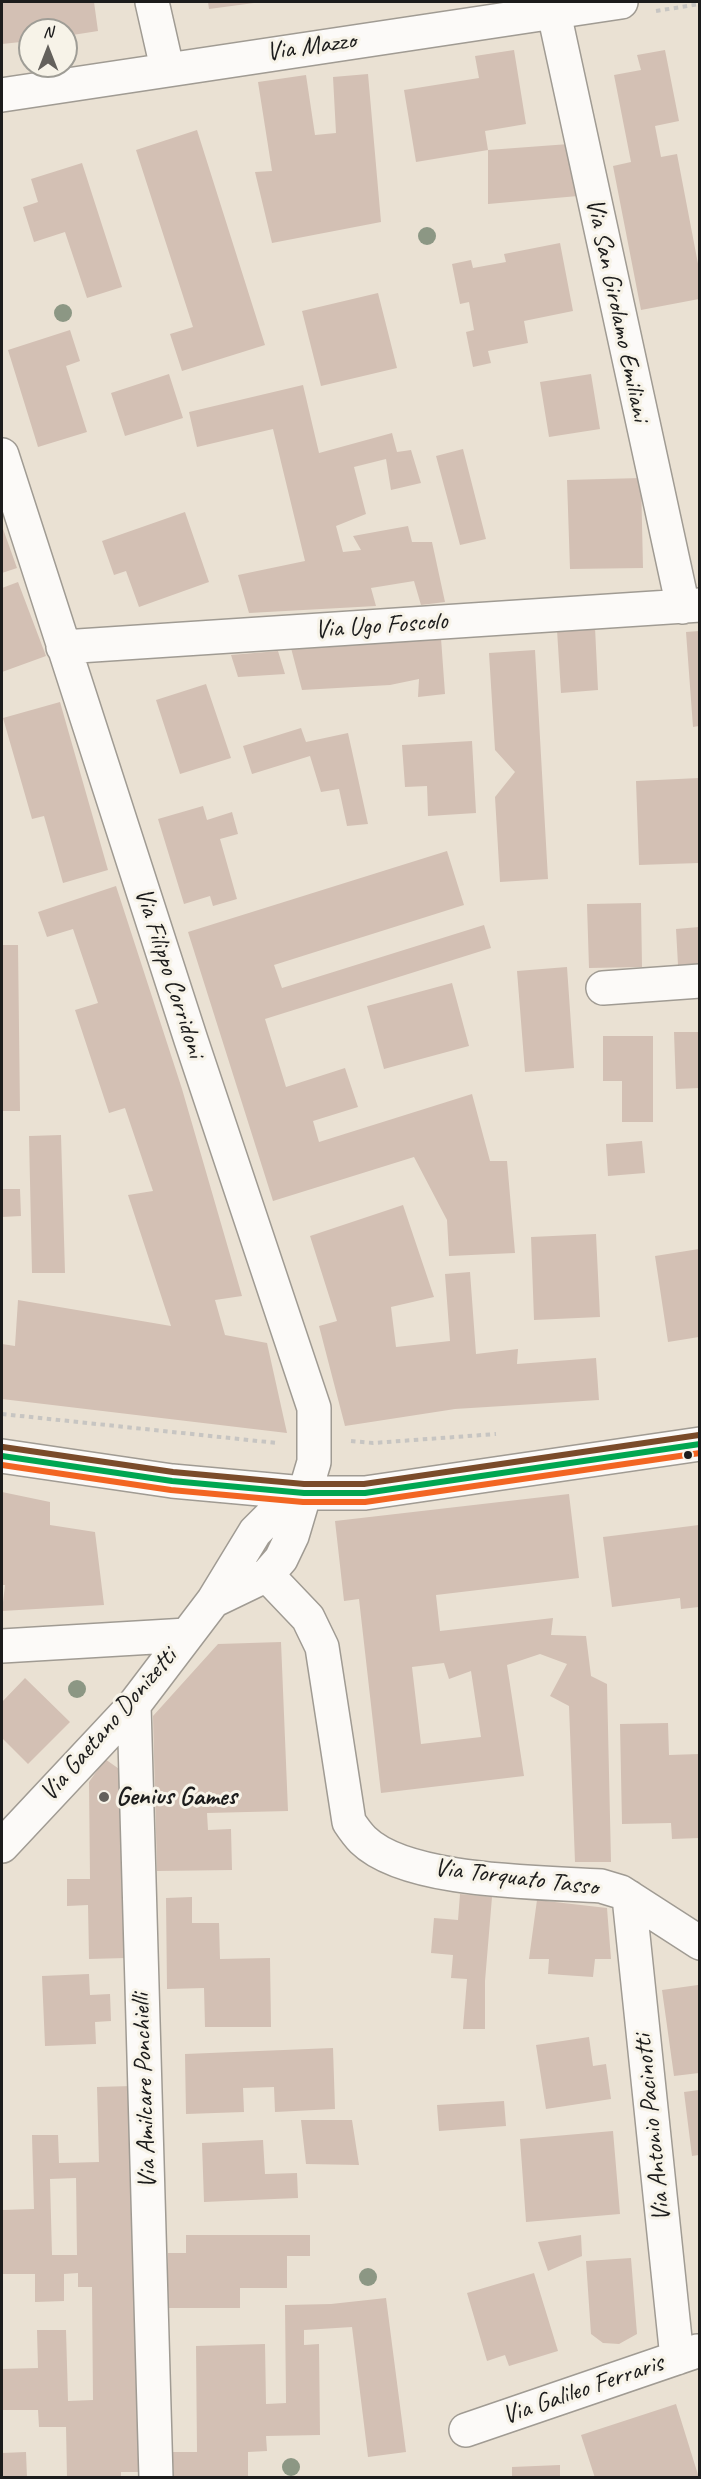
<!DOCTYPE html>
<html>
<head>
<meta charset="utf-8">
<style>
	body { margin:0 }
	#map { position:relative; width:701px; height:2479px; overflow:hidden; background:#eae1d3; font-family:Caveat,sans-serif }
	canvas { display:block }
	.frame { position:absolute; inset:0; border:3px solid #1c1c1c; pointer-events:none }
	.north { position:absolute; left:18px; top:18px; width:60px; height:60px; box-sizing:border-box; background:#f7f3e8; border:2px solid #9f9d96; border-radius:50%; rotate:0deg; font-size:16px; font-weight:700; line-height:24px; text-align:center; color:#1c1c1c }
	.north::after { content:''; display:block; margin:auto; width:21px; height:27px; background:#64615c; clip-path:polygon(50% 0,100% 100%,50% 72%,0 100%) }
</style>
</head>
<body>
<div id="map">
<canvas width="701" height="2479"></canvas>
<div class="frame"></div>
<div class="north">N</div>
</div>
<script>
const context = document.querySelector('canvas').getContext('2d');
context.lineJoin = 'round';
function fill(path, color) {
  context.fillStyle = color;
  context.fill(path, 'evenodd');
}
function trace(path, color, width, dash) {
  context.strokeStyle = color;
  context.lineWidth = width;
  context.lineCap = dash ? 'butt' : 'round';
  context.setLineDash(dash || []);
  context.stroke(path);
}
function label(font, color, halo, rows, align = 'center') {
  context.font = font + ' Caveat,sans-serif';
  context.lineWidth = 6;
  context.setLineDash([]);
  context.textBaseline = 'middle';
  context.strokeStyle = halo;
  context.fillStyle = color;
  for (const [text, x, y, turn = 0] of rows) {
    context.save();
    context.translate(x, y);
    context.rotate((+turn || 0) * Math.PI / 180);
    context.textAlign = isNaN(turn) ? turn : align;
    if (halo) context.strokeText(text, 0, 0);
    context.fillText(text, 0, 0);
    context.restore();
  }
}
const building = new Path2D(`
	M2,2H94L98,31L66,36V30H30V41L2,44Z
	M208,2H254V3L209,9Z
	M514,50L526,124L485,131L488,150L569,144L578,196L488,204V150L416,162L404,90L479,78L475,56Z
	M665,50L679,121L655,126L661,157L677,154L699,269V299L641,310L613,166L631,162L614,75L641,70L637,55Z
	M368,74L381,222L272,243L255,172L272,171L258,82L306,75L315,135L336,133L333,77Z
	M197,130L265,345L182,371L170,334L193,327L136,150Z
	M82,163L122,287L87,298L65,232L34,242L23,207L38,202L31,179Z
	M560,243L573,311L524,321L528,343L488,351L491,363L473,367L466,332L474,330L469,302L460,304L452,264L471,260L473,268L506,262L504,254Z
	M378,293L397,368L321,386L302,311Z
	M70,330L80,361L66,366L87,432L38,447L8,350Z
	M169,374L183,418L125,436L111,393Z
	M591,374L600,429L549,437L540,382Z
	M303,385L319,453L392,433L397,452L411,450L421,483L391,490L386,459L354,467L366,514L336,526L343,552L361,550L353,536L408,526L412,542H432L445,602L421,605L414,581L371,588L376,606L249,613L238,575L305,561L273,429L197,447L189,412Z
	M463,449L486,539L460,545L436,456Z
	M641,478L643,568L570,569L567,480Z
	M185,512L209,582L139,607L126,571L114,575L102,541Z
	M2,526L17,568L2,573Z
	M18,582L46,656L2,672V588Z
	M595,627L598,690L561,693L557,630Z
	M699,631V726L693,727L686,632Z
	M441,638L445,694L418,697L419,679L390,685L302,690L291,648Z
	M535,650L548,879L500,882L495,797L515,772L495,750L489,653Z
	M278,651L285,674L238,677L231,655Z
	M206,684L231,758L180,774L156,700Z
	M60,702L108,870L63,883L44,816L32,819L3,718Z
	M301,728L306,742L348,733L368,824L347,826L339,789L321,792L310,756L252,774L243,746Z
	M472,741L476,813L428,816L427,786L405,787L402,745Z
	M699,778V863L639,865L636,781Z
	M203,806L207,820L232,812L238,834L220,839L237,899L213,906L210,896L184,904L158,819Z
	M447,851L464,905L274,965L282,988L484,925L491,948L265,1019L286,1087L345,1068L358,1107L313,1121L319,1142L472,1094L490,1161H507L515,1253L449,1256L447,1220L414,1157L273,1201L188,932Z
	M116,886L182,1089L242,1296L215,1300L225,1335L267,1343L287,1433L2,1399V1344L15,1346L18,1300L171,1326L128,1195L153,1191L125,1108L109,1113L75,1010L98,1003L73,929L47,937L38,912Z
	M641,903L642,967L589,968L587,904Z
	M699,927V964L678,965L676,929Z
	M2,945H18L20,1111H2Z
	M567,967L574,1068L525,1072L517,971Z
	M452,983L469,1046L384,1069L367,1006Z
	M674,1032H699V1088L676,1089Z
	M603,1036H653V1122H622V1081H603Z
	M61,1135L65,1273H32L29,1136Z
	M642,1141L645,1173L608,1176L606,1144Z
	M2,1189H20L21,1216L2,1217Z
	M403,1205L434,1297L391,1307L396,1347L450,1341L445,1274L470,1272L476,1354L518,1349L517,1364L596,1358L599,1400L455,1409L345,1426L319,1326L337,1321L310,1236Z
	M596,1234L600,1317L534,1320L531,1237Z
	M699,1249V1337L668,1342L655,1256Z
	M2,1492L50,1502V1525L95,1532L104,1605L2,1611L5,1585H2Z
	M569,1494L579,1578L436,1595L440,1631L553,1618L551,1635L586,1636L591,1676L607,1684L611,1862H575L569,1706L550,1696L567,1664L540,1654L507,1665L524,1776L381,1793L359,1599L344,1601L335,1521ZM444,1663L449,1679L471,1671L481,1737L421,1744L412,1667Z
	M699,1525V1607L681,1609L680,1598L612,1607L603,1537Z
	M281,1642L288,1811L207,1813L208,1830L231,1829L232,1870L157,1871L153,1716L218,1644Z
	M25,1678L70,1722L28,1764L2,1738V1702Z
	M668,1723L669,1755L699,1754V1838L672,1839L671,1823L622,1824L620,1724Z
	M105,1759L122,1771L126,1958L89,1959L88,1905L67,1906V1879H90L89,1782Z
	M460,1894L492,1897L485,1981V2029H463L467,1979L451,1978L453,1955L431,1953L434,1918L458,1920Z
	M192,1897V1923H219L220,1959L270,1958L271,2027H205L204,1988L167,1989L166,1898Z
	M537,1900L607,1908L611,1959H595L593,1977L548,1974L549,1959H529Z
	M89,1974L90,1995L110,1994L111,2021L95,2022L96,2044L45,2046L42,1976Z
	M698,1985L699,2073L674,2076L662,1990Z
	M589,2037L593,2066L606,2064L611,2099L546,2109L536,2045Z
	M333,2048L335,2109L275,2112L274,2087L243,2088L244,2112L186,2114L185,2054Z
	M132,2086L139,2472H121V2478H67L66,2427H39L38,2410H2V2369L38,2368L37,2330H66L68,2401L93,2400L92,2287H78V2273L64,2274V2301L35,2302V2274H2V2210L34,2209L32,2135H58L59,2163L99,2162L97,2087ZM76,2178L77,2255H52L50,2179Z
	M699,2090V2155L692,2156L684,2092Z
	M504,2101L506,2126L439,2131L437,2105Z
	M301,2120H352L359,2165L306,2164Z
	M613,2131L620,2214L526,2222L520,2139Z
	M263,2140L265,2174L297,2173L298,2198L204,2202L202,2143Z
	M186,2235H310V2256H287V2288H240V2308H168V2253H186Z
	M581,2235L582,2256L548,2271L538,2242Z
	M631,2258L637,2334L619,2344L603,2343L591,2334L586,2261Z
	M534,2273L558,2351L509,2366L505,2355L487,2361L467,2293Z
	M386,2298L406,2452L368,2457L352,2327L304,2330V2345L319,2344L320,2435L266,2436L267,2451L248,2452V2476L173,2478V2452H197L196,2346L265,2344L266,2404L286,2403L285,2305L331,2304Z
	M676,2404L699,2478H595L581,2435Z
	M26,2452L27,2478H2V2453Z
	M560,2465V2478H512V2467Z`);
const path = new Path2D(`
	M656,11L700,4
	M2,1414L277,1443
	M351,1441L373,1443L496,1434`);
const minor = new Path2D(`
	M152,2L167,68
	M554,13L683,607
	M2,95L621,2
	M2,455L191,1040L314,1408V1462L292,1536L281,1559L267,1575L213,1601
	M63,647L700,605
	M603,988L700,981
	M2,1456L172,1481L304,1493H365L700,1444
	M267,1575L308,1618L322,1647L349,1822C353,1828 358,1835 363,1840C407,1883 541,1882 601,1886L621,1892L700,1943
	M2,1646L187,1635
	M134,1705L156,2478
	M2,1846L134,1705L213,1601L255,1532L272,1515L304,1493
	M629,1897L677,2358
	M466,2430L697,2351`);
const bus1 = new Path2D(`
	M2,1456L172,1481L304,1493H365L700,1444`);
const bus2 = new Path2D(`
	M2,1465L171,1490L303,1502H365L700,1453`);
const bus3 = new Path2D(`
	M3,1447L173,1472L304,1484H364L699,1435`);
const trees = [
	[427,236],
	[63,313],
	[77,1689],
	[368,2277],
	[291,2467]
];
const markers = [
	[688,1455,5,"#1c1c1c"],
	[104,1797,6,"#64615c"]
];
const streetNames = [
	["Via Mazzo",311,47,-8],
	["Via San Girolamo Emiliani",617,310,78],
	["Via Ugo Foscolo",381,626,-4],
	["Via Filippo Corridoni",169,973,72],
	["Via Gaetano Donizetti",109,1725,-49],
	["Via Torquato Tasso",516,1878,7],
	["Via Amilcare Ponchielli",145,2091,-92],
	["Via Antonio Pacinotti",653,2128,-96],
	["Via Galileo Ferraris",583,2390,-19]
];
const poiNames = [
	["Genius Games",116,1797]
];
fill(building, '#d3c0b4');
trace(minor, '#a09b93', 36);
trace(path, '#c7c5c2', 4, [4.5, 4.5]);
trace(minor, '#fcfaf8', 33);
trace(bus1, '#00a651', 6);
trace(bus2, '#f26522', 6);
trace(bus3, '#7a4b2a', 6);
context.fillStyle = '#8c9784';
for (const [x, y] of trees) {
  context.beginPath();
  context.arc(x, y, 9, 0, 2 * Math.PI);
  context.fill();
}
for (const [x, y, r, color] of markers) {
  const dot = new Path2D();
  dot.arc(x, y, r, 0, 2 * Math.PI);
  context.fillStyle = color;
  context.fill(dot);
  trace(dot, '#f7f3e8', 2);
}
label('26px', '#1c1c1c', '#f7f3e8', streetNames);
label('bold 26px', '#1c1c1c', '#f7f3e8', poiNames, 'left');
</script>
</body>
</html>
